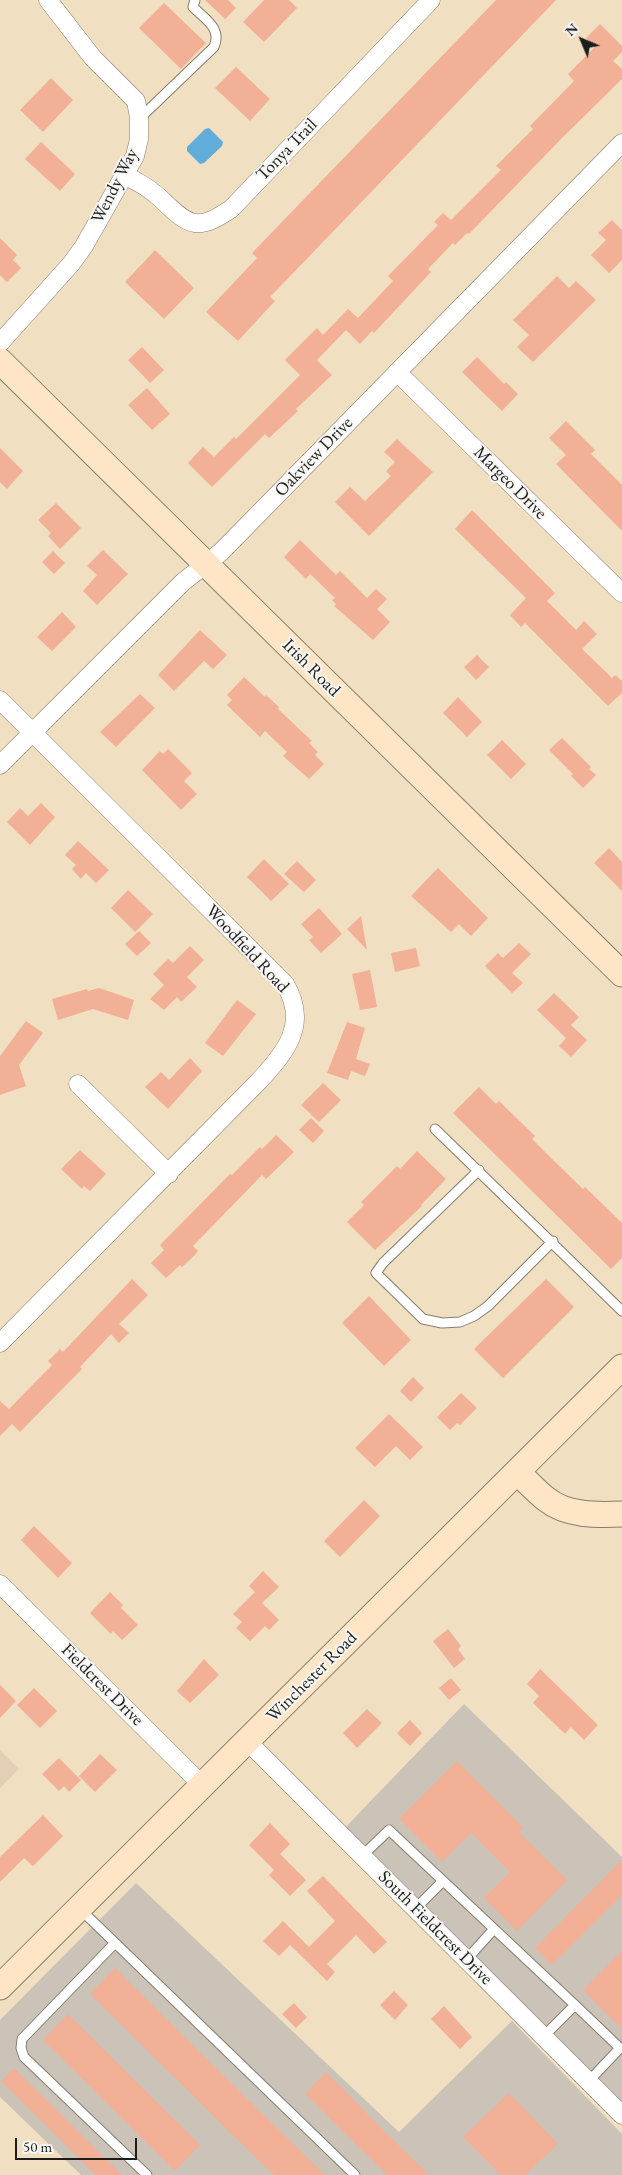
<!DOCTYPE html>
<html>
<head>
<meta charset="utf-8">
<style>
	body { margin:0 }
	#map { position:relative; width:622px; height:2175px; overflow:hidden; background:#f1dfc1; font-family:"EB Garamond",serif }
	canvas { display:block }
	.north { position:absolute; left:557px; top:15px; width:50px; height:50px; -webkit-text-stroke:4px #f6f6f2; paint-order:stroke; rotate:315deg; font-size:14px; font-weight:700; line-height:20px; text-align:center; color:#1c1c1c }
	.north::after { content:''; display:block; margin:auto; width:18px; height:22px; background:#1c1c1c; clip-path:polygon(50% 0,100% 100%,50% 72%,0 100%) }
	.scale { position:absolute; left:15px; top:2138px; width:122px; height:22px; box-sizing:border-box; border:2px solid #1c1c1c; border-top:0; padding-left:6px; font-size:15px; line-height:18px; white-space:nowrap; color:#1c1c1c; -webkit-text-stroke:4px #f6f6f2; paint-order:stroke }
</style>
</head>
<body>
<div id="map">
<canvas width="622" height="2175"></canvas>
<div class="north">N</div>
<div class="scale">50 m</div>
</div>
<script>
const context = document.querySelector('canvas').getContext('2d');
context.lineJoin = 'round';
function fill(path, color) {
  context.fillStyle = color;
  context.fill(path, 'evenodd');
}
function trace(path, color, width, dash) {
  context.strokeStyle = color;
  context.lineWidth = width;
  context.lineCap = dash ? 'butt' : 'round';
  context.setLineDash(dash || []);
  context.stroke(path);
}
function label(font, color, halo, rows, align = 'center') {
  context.font = font + ' "EB Garamond",serif';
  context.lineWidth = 4;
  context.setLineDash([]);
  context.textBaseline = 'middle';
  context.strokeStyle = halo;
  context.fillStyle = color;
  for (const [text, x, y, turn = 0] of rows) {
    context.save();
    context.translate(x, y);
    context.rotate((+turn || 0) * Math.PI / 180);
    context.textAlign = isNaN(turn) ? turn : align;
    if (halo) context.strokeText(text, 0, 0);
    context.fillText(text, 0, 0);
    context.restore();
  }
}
const built = new Path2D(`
	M0,1750L19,1769L0,1788Z`);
const industrial = new Path2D(`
	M464,1704L622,1857V2110L337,1836Z
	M136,1883L399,2132L512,2021L622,2134V2175H81L0,2097V2020Z`);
const water = new Path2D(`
	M209,128L223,142L222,146L204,163L200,164L187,151V147L205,129Z`);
const building = new Path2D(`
	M205,0H228L236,8L225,19Z
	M264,0H289L297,8L264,42L243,22Z
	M496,0H556L270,297L275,301L238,341L206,312L257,258L252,253Z
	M164,3L206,43L181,69L139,28Z
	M600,24L622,46V52L613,61L622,69V79L563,137L469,234L467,233L455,245L453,243L428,269L431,272L374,333L372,331L360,344L346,330L317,360L332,375L296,409L298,411L282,426L269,438L265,434L212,487L188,463L203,447L214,457L234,437L236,439L300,375L285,360L317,328L323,335L348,309L358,318L393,281L388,276L438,225L434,222L443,213L451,220L501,170L496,166L533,129L530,126L574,81L568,74L595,47L586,38Z
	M236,67L270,99L250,121L215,88Z
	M51,78L73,100L43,132L20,110Z
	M41,142L75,174L60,191L25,159Z
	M612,220L622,230V260L609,273L591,255L606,240L598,233Z
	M0,238L17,255L13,260L21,268L7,282L0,275Z
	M155,250L194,288L164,319L125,282Z
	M557,276L569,288L576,281L596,300L533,362L517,347L529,335L513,320Z
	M142,347L164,370L150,383L128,360Z
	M477,357L504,384L506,382L518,394L502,411L462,372Z
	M147,388L170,414L152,430L128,405Z
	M566,421L595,450L591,454L622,485V531L556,464L566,455L549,438Z
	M397,439L433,472L369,536L335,502L350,487L365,501L391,476L386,471L395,462L384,452Z
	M0,448L23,471L7,489L0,482Z
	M56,503L81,528L60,549L48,536L51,533L38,520Z
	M472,510L555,593L547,601L576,630L584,621L597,634L582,649L612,678L615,675L622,681V693L608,706L525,623L521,627L510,615L526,598L455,529Z
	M300,540L336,575L340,571L367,598L376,589L387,599L377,609L390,622L373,640L334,606L336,604L332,600L335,598L310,574L306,579L284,557Z
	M103,550L128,574L97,605L83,591L97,575L87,566Z
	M53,551L65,563L54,574L42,562Z
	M62,612L76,627L52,651L37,637Z
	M200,630L227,655L213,669L204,661L174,691L158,675Z
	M477,655L489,667L476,680L464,667Z
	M244,677L265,697L266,695L279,707L278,709L312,741L309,743L318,752L315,755L324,764L309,779L283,756L287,752L265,731L260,737L227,705L232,700L227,695Z
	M140,694L155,708L116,747L100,732Z
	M458,697L482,722L467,737L443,713Z
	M562,738L591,767L589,769L596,775L583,788L571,776L573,774L549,750Z
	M502,740L526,764L511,779L487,755Z
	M168,749L192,773L184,781L197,794L181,810L142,770L160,751L163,754Z
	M41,803L55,817L30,845L7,822L20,808L28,816Z
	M78,841L109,870L96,883L86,873L81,879L72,869L76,865L65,855Z
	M609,848L622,862V891L594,863Z
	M264,859L289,884L271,901L247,877Z
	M297,861L316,880L304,892L284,874Z
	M438,868L488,918L471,936L459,924L451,932L411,896Z
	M128,890L153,914L135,932L111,908Z
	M319,908L342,934L321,953L309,940L313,937L301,924Z
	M361,916L367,950L347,929Z
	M139,931L151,943L137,956L125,944Z
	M519,943L531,954L512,973L523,983L512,993L485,966L498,953L503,958Z
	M190,946L204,960L187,977L197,987L181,1002L177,997L164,1010L150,999L164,985L153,974L168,959L173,963Z
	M416,948L420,966L395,972L391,953Z
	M370,970L377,1007L360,1010L352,974Z
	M99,988L134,1000L128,1020L93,1009L58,1020L52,999L87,989L88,991Z
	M554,993L579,1017L571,1025L587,1040L571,1057L559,1046L566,1038L537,1010Z
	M237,1000L256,1014L223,1056L205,1043Z
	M26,1021L43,1033L19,1065L26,1086L0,1095V1056Z
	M347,1022L365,1028L356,1059L370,1064L365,1076L351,1071L348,1080L327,1073Z
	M190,1058L202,1071L168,1109L145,1087L161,1072L169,1080Z
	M323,1083L341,1100L319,1122L301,1105Z
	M479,1087L496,1104L499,1101L535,1136L532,1139L551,1158L583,1189L585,1187L622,1223V1258L611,1269L453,1113Z
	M311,1118L324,1131L313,1143L299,1130Z
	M276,1135L294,1152L266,1179L262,1175L193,1246L198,1251L194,1256L182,1267L180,1265L166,1278L151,1263L164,1250L160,1245L230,1174L232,1175L260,1147L262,1149Z
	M80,1150L106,1174L90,1191L84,1186L82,1189L61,1169Z
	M417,1151L446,1179L421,1205L422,1206L375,1250L347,1222L364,1205L361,1202L397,1166L400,1169Z
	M132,1279L148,1295L119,1324L129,1333L119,1343L111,1334L80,1367L82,1369L20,1432L12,1424L0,1436V1401L9,1409L52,1365L48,1361L60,1349L63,1352Z
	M546,1279L574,1307L503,1378L474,1349Z
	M369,1296L411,1340L384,1366L342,1323Z
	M413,1377L424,1388L411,1402L400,1391Z
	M461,1393L477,1408L460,1425L457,1423L450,1430L437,1417Z
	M389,1414L423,1447L410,1460L396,1446L375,1467L355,1448Z
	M364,1500L380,1516L340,1557L324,1541Z
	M34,1526L72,1563L58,1578L21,1540Z
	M263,1571L279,1587L262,1603L279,1620L269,1630L265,1626L250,1641L236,1628L242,1622L233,1614L255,1592L249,1586Z
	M110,1592L123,1605L121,1608L138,1625L122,1640L113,1631L111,1634L90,1613Z
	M448,1629L461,1646L458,1649L465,1659L454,1668L433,1641Z
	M204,1659L219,1675L190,1703L177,1691Z
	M540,1669L598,1725L584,1740L571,1727L565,1734L533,1703L539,1696L527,1684Z
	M451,1678L461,1690L449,1700L439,1688Z
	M0,1685L16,1701L0,1718Z
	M34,1688L57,1711L40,1728L17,1705Z
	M367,1709L382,1723L357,1748L343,1733Z
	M410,1720L422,1733L410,1746L397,1733Z
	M100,1754L117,1770L95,1792L79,1776Z
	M59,1758L81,1780L69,1792L64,1786L59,1791L42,1774Z
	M457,1761L523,1827L519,1832L567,1880L517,1931L484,1898L510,1872L471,1833L442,1862L399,1819Z
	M43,1815L63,1836L33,1866L24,1858L0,1882V1857Z
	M270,1823L290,1844L280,1854L306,1880L290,1896L269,1875L274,1870L249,1845Z
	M622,1860V1895L552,1965L535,1948Z
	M323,1876L387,1942L374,1954L356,1935L327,1964L335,1972L327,1981L290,1945L279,1956L263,1941L283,1921L309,1947L335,1921L307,1891Z
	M622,1951V2029L583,1990Z
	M115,1968L247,2099L325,2175H274L239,2141L90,1994Z
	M394,1991L408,2005L395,2020L380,2005Z
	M294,2003L307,2017L296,2028L282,2014Z
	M444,2006L472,2037L460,2049L431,2019Z
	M68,2014L200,2145L175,2171L43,2040Z
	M14,2068L122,2175H96L1,2081Z
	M326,2072L387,2134L429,2175H387L305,2094Z
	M509,2093L558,2144L525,2175H501L463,2137Z`);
const lane = new Path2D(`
	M140,118L214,47C222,28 206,20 193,7L195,0
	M435,1129L622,1311
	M479,1170L383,1263L376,1273L423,1319L442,1323L460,1322L474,1316L488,1306L553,1241
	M362,1856L389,1830L575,2005L543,2037
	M79,1908L355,2175
	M415,1909L443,1881
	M114,1944L22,2039L21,2048L24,2057L147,2175
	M466,1960L494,1929
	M575,2005L620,2048L588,2082`);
const street = new Path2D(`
	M124,175C134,180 145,185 154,193C166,202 180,221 195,223C208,225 221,215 231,209L431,0
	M0,343L71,264L84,246L135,156L139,139V118L136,101L93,58L48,0
	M397,372L622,593
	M0,700L285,984C309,1024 286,1052 259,1081L0,1343
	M0,765L183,582L221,552L622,143
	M78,1084L169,1174
	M0,1584L203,1786
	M247,1741L622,2115`);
const secondary = new Path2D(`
	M0,361L622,974
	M517,1472C527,1481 536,1491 546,1499C567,1516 597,1515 622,1514
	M0,1987L622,1367`);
const streetNames = [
	["Tonya Trail",287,150,-46],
	["Wendy Way",115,186,-63],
	["Oakview Drive",314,457,-46],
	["Margeo Drive",510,483,45],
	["Irish Road",311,668,45],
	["Woodfield Road",247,949,47],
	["Winchester Road",312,1677,-45],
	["Fieldcrest Drive",102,1685,45],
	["South Fieldcrest Drive",435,1928,45]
];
fill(built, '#e3d0b4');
fill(industrial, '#cbc3b8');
fill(water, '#61adda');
fill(building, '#f2b097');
trace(lane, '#867e6e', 11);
trace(street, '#867e6e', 19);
trace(secondary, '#867e6e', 27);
trace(lane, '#fff', 9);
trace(street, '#fff', 18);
trace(secondary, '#fde5c5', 25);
label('18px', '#1c1c1c', '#f6f6f2', streetNames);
</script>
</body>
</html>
